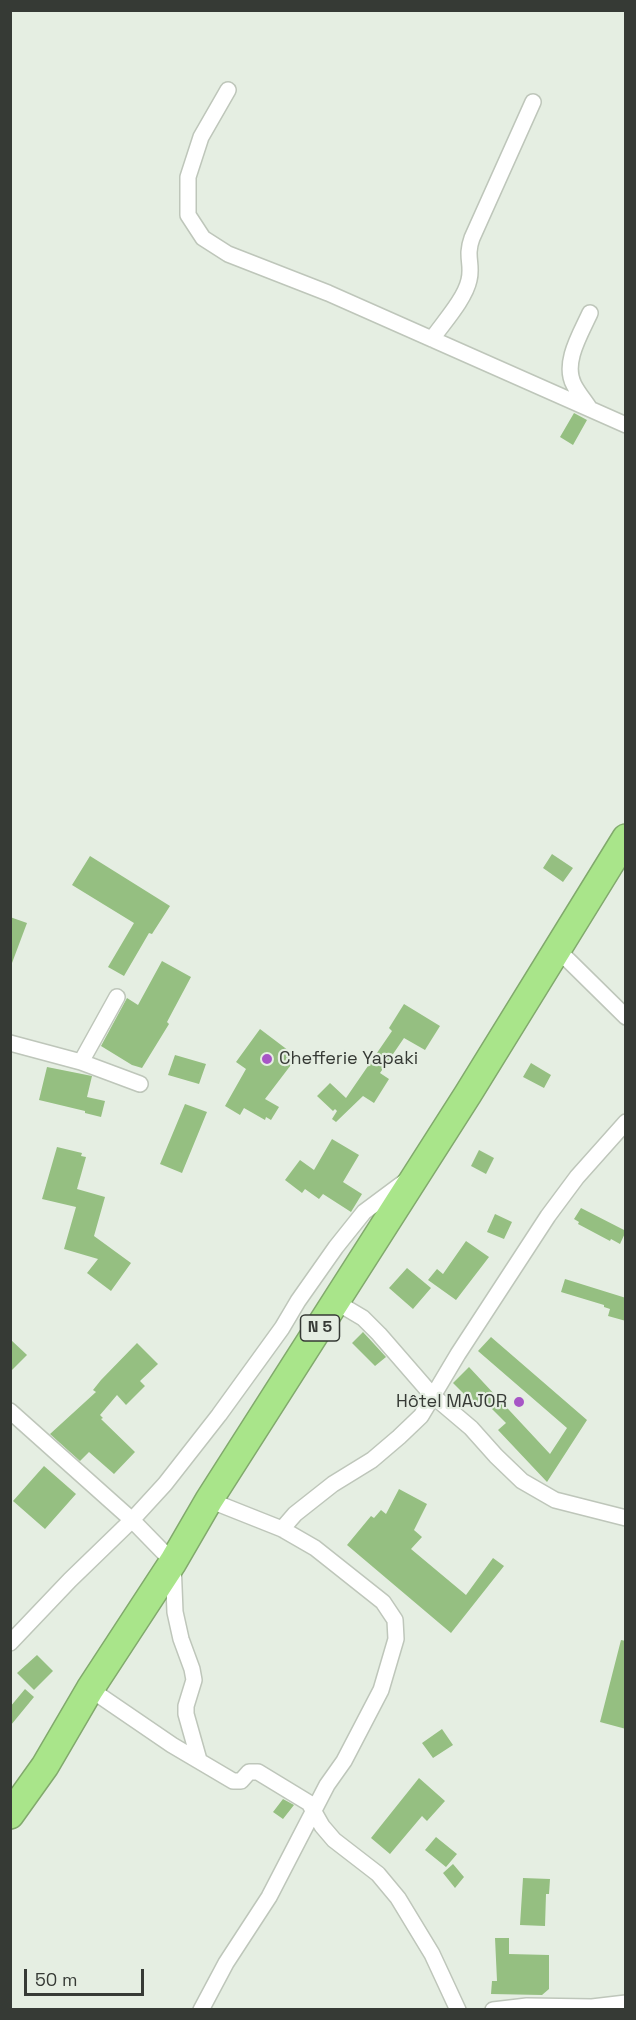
<!DOCTYPE html>
<html>
<head>
<meta charset="utf-8">
<style>
	body { margin:0 }
	#map { position:relative; width:636px; height:2020px; overflow:hidden; background:#e5eee2; font-family:"Space Grotesk",sans-serif }
	canvas { display:block }
	.frame { position:absolute; inset:0; border:12px solid #363a35; pointer-events:none }
	.scale { position:absolute; left:24px; top:1969px; width:120px; height:27px; box-sizing:border-box; border:3px solid #363a35; border-top:0; padding-left:8px; font-size:18px; line-height:21px; white-space:nowrap; color:#363a35; -webkit-text-stroke:4px #e5eee2; paint-order:stroke }
</style>
</head>
<body>
<div id="map">
<canvas width="636" height="2020"></canvas>
<div class="frame"></div>
<div class="scale">50 m</div>
</div>
<script>
const context = document.querySelector('canvas').getContext('2d');
context.lineJoin = 'round';
function fill(path, color) {
  context.fillStyle = color;
  context.fill(path, 'evenodd');
}
function trace(path, color, width, dash) {
  context.strokeStyle = color;
  context.lineWidth = width;
  context.lineCap = dash ? 'butt' : 'round';
  context.setLineDash(dash || []);
  context.stroke(path);
}
function label(font, color, halo, rows, align = 'center') {
  context.font = font + ' "Space Grotesk",sans-serif';
  context.lineWidth = 4.5;
  context.setLineDash([]);
  context.textBaseline = 'middle';
  context.strokeStyle = halo;
  context.fillStyle = color;
  for (const [text, x, y, turn = 0] of rows) {
    context.save();
    context.translate(x, y);
    context.rotate((+turn || 0) * Math.PI / 180);
    context.textAlign = isNaN(turn) ? turn : align;
    if (halo) context.strokeText(text, 0, 0);
    context.fillText(text, 0, 0);
    context.restore();
  }
}
const building = new Path2D(`
	M574,413L587,420L573,445L560,437Z
	M552,854L573,868L563,882L543,868Z
	M90,856L170,906L152,934L149,933L124,976L108,967L134,923L72,885Z
	M10,917L27,923L12,963L10,962Z
	M162,961L191,977L167,1022L169,1024L142,1068L132,1065L101,1046L127,998L138,1005Z
	M404,1004L440,1026L425,1050L404,1038L380,1073L389,1079L374,1103L363,1096L336,1122L332,1119L337,1111L335,1109L333,1111L317,1096L330,1083L346,1098L392,1031L389,1028Z
	M260,1029L297,1057L265,1099L279,1107L271,1120L266,1117L265,1120L244,1108L240,1115L225,1106L246,1069L236,1062Z
	M175,1055L206,1064L199,1084L168,1075Z
	M531,1063L551,1075L544,1088L523,1077Z
	M47,1067L92,1076L87,1097L105,1101L101,1117L85,1113V1111L39,1100Z
	M185,1104L207,1112L182,1173L160,1164Z
	M332,1139L359,1155L343,1182L362,1194L351,1212L323,1194L319,1199L305,1189L302,1193L285,1180L300,1160L314,1170Z
	M57,1147L82,1153L81,1156L86,1157L77,1189L105,1197L94,1236L131,1263L111,1291L87,1273L98,1259L64,1249L76,1207L42,1199Z
	M479,1150L494,1158L486,1174L471,1166Z
	M581,1208L626,1231L620,1244L611,1239L610,1241L578,1224L579,1222L574,1219Z
	M495,1214L512,1222L504,1239L487,1232Z
	M466,1241L489,1257L456,1300L428,1280L437,1269L443,1274Z
	M407,1268L431,1288L413,1309L389,1288Z
	M565,1279L626,1298V1321L608,1316L610,1309L604,1307V1305L561,1292Z
	M363,1332L386,1357L375,1366L352,1343Z
	M491,1337L587,1420L547,1482L498,1430L506,1423L481,1398L475,1405L453,1383L469,1367L550,1454L567,1428L478,1351Z
	M10,1339L27,1355L10,1372Z
	M137,1343L158,1364L140,1381L145,1386L126,1405L117,1395L100,1415L103,1418L101,1419L135,1452L114,1474L89,1452L80,1461L50,1434L96,1392L93,1390L101,1380Z
	M44,1466L76,1494L45,1529L13,1501Z
	M399,1489L427,1504L414,1530L422,1537L411,1549L466,1595L493,1558L504,1566L451,1633L347,1545L371,1516L374,1518L381,1510L386,1514Z
	M621,1640L626,1641V1729L600,1722Z
	M37,1655L53,1671L34,1690L17,1673Z
	M25,1689L34,1697L11,1725L10,1707Z
	M442,1729L453,1745L433,1758L422,1743Z
	M419,1778L445,1801L427,1821L422,1816L390,1854L371,1838Z
	M283,1799L294,1805L283,1819L273,1812Z
	M436,1837L457,1854L446,1867L425,1850Z
	M453,1864L464,1877L455,1888L443,1873Z
	M523,1878L550,1879L549,1894H546L545,1926L520,1925Z
	M495,1938H509V1954L549,1955V1989L542,1995L491,1994L492,1981H497Z`);
const street = new Path2D(`
	M228,90L201,137L188,177V215L203,238L228,254L328,293L626,425
	M432,339C443,323 465,299 469,280C473,264 465,257 472,238L533,102
	M590,409C585,401 578,393 574,385C562,363 581,333 590,313
	M557,949L626,1017
	M10,1043L81,1062L140,1084
	M81,1062L117,997
	M336,1302L363,1318L379,1334L432,1395L471,1428L496,1456L522,1481L555,1500L626,1518
	M10,1411L132,1520L173,1562L175,1612L181,1639L192,1669L194,1680L186,1706V1714L199,1760
	M282,1529L295,1514L333,1484L372,1460L399,1437L421,1416L458,1354L548,1216L577,1177L626,1122
	M10,1643L70,1580L132,1520L165,1484L219,1415L282,1328L298,1301L336,1247L364,1212L407,1180
	M90,1689L172,1745L233,1781H241L249,1772H258L309,1803L322,1826L334,1840L378,1874L398,1898L432,1954L458,2010
	M201,2010L226,1963L269,1897L327,1785L344,1761L381,1690L396,1639L395,1620L383,1602L315,1548L282,1529L209,1500
	M493,2010L527,2006L592,2007L626,2003`);
const highway = new Path2D(`
	M10,1815L45,1766L90,1689L173,1562L209,1500L468,1094L626,838`);
const markers = [
	[267,1059,6,"#a756c6"],
	[519,1402,6,"#a756c6"]
];
const shields = [
	[320,1328,39]
];
const shieldNames = [
	["N 5",320,1328]
];
const poiNames = [
	["Chefferie Yapaki",279,1059],
	["Hôtel MAJOR",507,1402,"right"]
];
fill(building, '#95bf81');
trace(street, '#bec6ba', 18);
trace(highway, '#81a96c', 30);
trace(street, '#fff', 15);
trace(highway, '#a9e58a', 27);
for (const [x, y, r, color] of markers) {
  const dot = new Path2D();
  dot.arc(x, y, r, 0, 2 * Math.PI);
  context.fillStyle = color;
  context.fill(dot);
  trace(dot, '#e5eee2', 2);
}
for (const [x, y, w] of shields) {
  const box = new Path2D();
  box.roundRect(x - w / 2, y - 13, w, 26, 4.5);
  context.fillStyle = '#e5eee2';
  context.fill(box);
  trace(box, '#363a35', 1.5);
}
label('bold 16px', '#363a35', null, shieldNames);
label('18px', '#363a35', '#e5eee2', poiNames, 'left');
</script>
</body>
</html>
